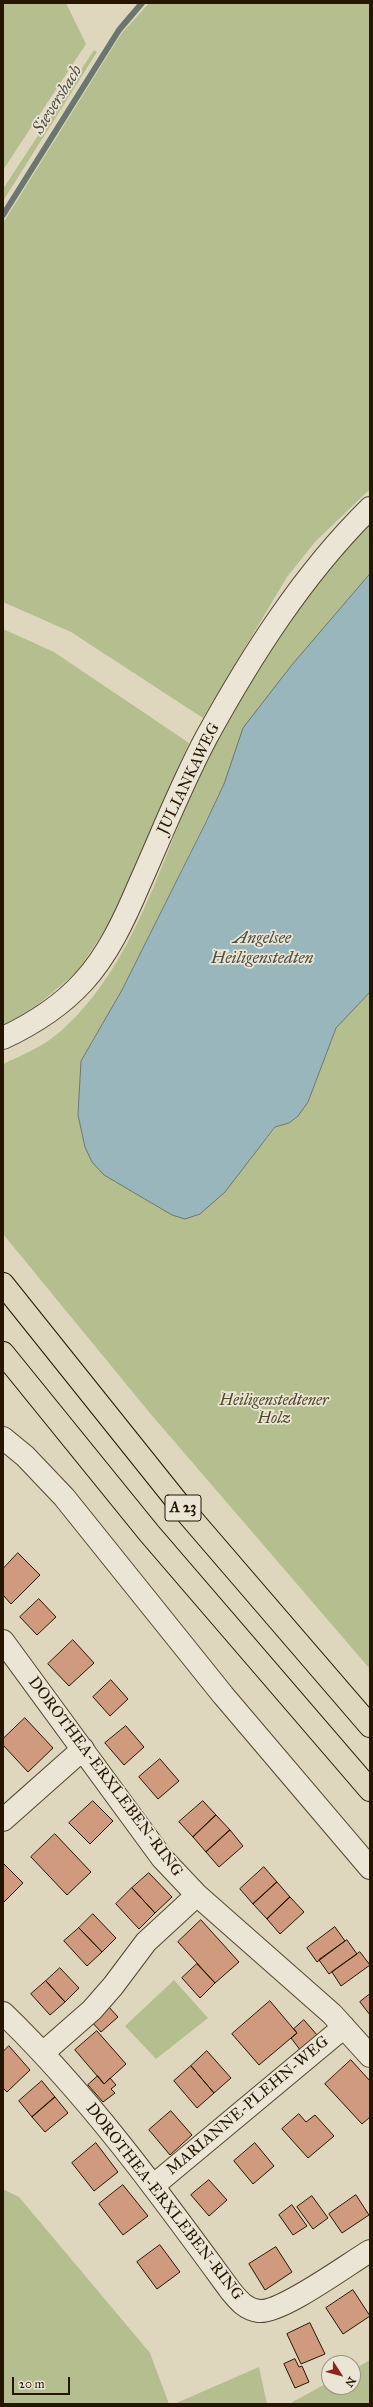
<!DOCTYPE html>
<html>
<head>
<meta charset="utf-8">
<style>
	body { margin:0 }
	#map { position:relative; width:373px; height:2407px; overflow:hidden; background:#dfd7bd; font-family:"IM FELL Great Primer",serif }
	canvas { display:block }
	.frame { position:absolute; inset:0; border:4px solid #261500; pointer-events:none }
	.north { position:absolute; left:321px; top:2355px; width:40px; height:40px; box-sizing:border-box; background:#eae5d4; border:1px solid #9c927f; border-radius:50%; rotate:126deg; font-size:11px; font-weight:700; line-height:16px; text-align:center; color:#261500 }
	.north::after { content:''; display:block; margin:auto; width:14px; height:18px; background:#8f2418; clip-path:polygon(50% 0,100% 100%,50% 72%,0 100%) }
	.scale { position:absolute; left:12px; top:2377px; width:58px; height:18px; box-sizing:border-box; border:2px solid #261500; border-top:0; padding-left:5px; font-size:12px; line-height:14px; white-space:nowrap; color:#261500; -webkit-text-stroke:3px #eae5d4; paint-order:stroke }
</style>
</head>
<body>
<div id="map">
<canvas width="373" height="2407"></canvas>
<div class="frame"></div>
<div class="north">N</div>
<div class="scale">20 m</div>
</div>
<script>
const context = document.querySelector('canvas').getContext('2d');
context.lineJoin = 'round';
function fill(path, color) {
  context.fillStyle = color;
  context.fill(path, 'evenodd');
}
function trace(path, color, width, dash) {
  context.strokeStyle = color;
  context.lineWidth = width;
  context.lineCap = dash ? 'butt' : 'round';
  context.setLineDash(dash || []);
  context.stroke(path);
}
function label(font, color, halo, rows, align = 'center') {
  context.font = font + ' "IM FELL Great Primer",serif';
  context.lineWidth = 3.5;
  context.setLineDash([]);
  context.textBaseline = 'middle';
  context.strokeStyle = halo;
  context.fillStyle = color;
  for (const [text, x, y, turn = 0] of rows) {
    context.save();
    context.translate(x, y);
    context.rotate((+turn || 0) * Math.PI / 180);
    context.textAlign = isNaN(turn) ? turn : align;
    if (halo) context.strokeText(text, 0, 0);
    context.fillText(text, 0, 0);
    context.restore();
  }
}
const green = new Path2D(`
	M3,3H66L86,44L3,170Z
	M149,3H370V489L315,542L287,577L203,718L71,632L3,602V223L121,34Z
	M94,50L97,52L3,201V189Z
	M370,524V574L291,666L224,784L122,990L81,1061L78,1115L85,1147L92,1162L240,1171L276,1127L289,1123L298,1116L308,1102L336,1028L370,992V1669L149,1412L3,1234V1064C23,1055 44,1046 61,1031C142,959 166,838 214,744C252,672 309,579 370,524Z
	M3,629L54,652L189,743L110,922L77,972L29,1012L3,1025Z
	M174,1980L208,2018L156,2059L125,2026Z
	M3,2189L19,2197L150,2353L169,2404H3Z
	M370,2360V2404H289L329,2382V2387H353V2370Z
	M259,2367L267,2404H174Z`);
const water = new Path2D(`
	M370,574V992L336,1028L308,1102L298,1116L289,1123L275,1127L225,1192L200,1214L185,1219L172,1215L104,1175L92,1162L85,1147L78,1115L81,1061L122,990L206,822L224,784L243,728L291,666Z`);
const stream = new Path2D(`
	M3,215L119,30L142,3`);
const building = new Path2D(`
	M18,1553L40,1575L11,1604L3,1595V1569Z
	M39,1599L56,1617L37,1635L20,1617Z
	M73,1640L94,1663L69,1686L48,1664Z
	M111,1680L128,1699L110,1716L93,1697Z
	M25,1718L53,1748L28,1772L3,1745V1739Z
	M126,1726L144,1747L124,1765L105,1743Z
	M160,1759L179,1781L158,1799L139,1777Z
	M93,1801L113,1821L90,1844L69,1823Z
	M203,1801L216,1815L193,1837L179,1822Z
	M216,1815L230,1830L206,1852L193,1837Z
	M230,1830L243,1846L219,1867L206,1852Z
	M55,1834L91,1872L67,1895L31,1857Z
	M3,1863L23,1883L3,1903Z
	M264,1867L277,1882L253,1904L240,1889Z
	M149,1873L172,1897L155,1913L132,1888Z
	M277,1882L290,1897L267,1919L253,1904Z
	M132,1888L155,1913L139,1929L116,1904Z
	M290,1897L304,1912L280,1934L267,1919Z
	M93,1914L116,1938L102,1952L79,1928Z
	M201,1920L239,1962L215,1983L178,1942Z
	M335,1927L345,1941L317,1962L307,1948Z
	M79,1928L102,1952L87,1966L64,1941Z
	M347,1940L357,1954L329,1974L319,1960Z
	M360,1952L370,1965L341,1986L332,1972Z
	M197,1964L215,1983L200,1998L182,1978Z
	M60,1968L79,1988L65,2002L46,1981Z
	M46,1981L65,2002L50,2015L31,1994Z
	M370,1994V2015L360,2002Z
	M270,2001L297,2033L259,2065L232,2034Z
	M107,2005L118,2017L101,2032L90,2020Z
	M304,2020L318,2036L301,2051L291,2038L297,2033L294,2029Z
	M97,2031L126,2064L104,2084L75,2050Z
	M9,2046L30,2070L7,2092L3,2088V2052Z
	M207,2051L231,2078L214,2093L191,2066Z
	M351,2060L370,2081V2117L362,2124L325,2084Z
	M191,2066L214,2093L197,2108L174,2081Z
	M98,2076L104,2084L110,2078L116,2085L111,2089L115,2093L103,2102L88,2085Z
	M42,2081L55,2097L32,2117L19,2101Z
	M55,2097L68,2113L45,2132L32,2117Z
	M171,2111L192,2135L170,2155L149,2130Z
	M299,2114L306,2122L315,2115L334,2136L308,2158L282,2129Z
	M96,2143L118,2172L94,2191L72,2163Z
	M255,2143L274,2166L253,2184L234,2161Z
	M209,2180L227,2200L209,2216L191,2195Z
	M123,2185L148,2216L123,2235L99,2204Z
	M356,2195L369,2215L342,2233L329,2214Z
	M312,2196L328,2218L313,2229L297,2207Z
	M292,2205L307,2226L293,2235L279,2215Z
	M160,2245L180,2272L157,2289L137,2262Z
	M276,2247L292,2272L265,2290L249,2264Z
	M353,2290L370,2316L343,2334L326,2308Z
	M310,2323L325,2354L301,2364L287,2334Z
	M295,2359L299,2367L302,2366L309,2382L295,2388L284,2364Z`);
const minor = new Path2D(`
	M3,1038C33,1024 61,1006 83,982C108,955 125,918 139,885C161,836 181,785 206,738C251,656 303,574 370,508
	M3,1438L25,1456L64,1497L223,1695L370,1868
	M3,1641L162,1858L197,1895L332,2014L370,2056
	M3,1820L83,1749
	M3,2013C89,2096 159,2193 230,2290C238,2300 245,2309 259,2311C282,2313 348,2264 370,2251
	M44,2052L92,2010L113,1986L146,1942L197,1895
	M153,2186L344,2027`);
const highway = new Path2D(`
	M3,1284L179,1504L370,1726
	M3,1353L149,1533L370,1790`);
const shields = [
	[183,1508,36]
];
const shieldNames = [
	["A 23",183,1508]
];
const streetNames = [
	["JULIANKAWEG",189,779,-64],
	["DOROTHEA-ERXLEBEN-RING",105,1777,53],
	["MARIANNE-PLEHN-WEG",248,2106,-40],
	["DOROTHEA-ERXLEBEN-RING",164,2202,52]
];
const parkNames = [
	["Heiligenstedtener",274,1401],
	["Holz",274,1419]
];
const waterNames = [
	["Sieversbach",58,100,-58],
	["Angelsee",262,939],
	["Heiligenstedten",262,959]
];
fill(green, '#b4be8f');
fill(water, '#9ab6bd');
trace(water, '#6c7671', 1);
trace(stream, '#6c7671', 6);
fill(building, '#d09a7e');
trace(building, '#261500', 1);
trace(minor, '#54462f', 24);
trace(highway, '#261500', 24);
trace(minor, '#eae5d4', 22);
trace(highway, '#dfd7bd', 22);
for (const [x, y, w] of shields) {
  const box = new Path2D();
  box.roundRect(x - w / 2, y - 13, w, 26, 3);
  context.fillStyle = '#eae5d4';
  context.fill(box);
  trace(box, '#261500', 1);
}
label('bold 15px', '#261500', null, shieldNames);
label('16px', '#261500', '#eae5d4', streetNames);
label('italic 16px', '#51482b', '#eae5d4', parkNames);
label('italic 17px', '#4f4d42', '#eae5d4', waterNames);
</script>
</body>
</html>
